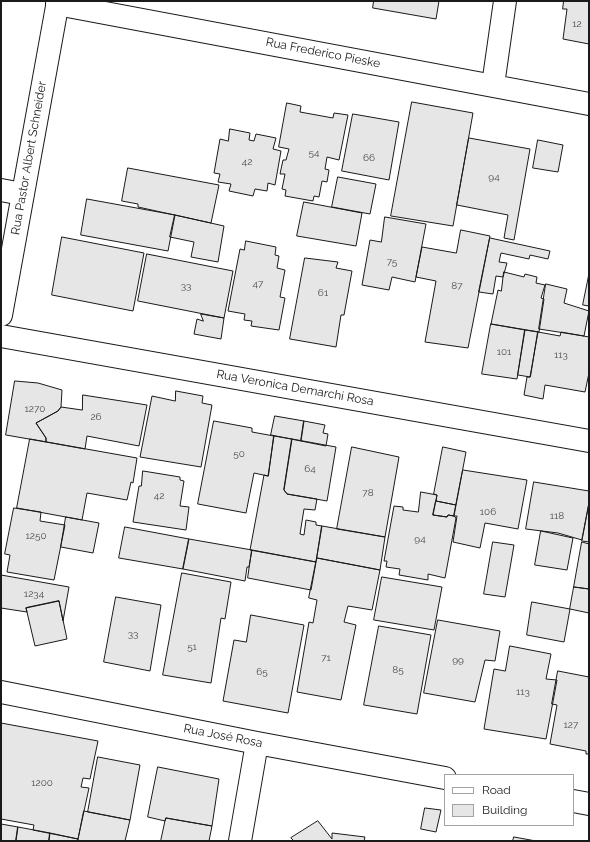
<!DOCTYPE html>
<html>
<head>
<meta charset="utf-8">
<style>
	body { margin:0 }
	#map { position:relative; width:590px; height:842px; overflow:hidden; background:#fff; font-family:Raleway,sans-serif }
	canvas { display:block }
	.frame { position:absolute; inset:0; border:2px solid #1a1a1a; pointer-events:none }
	.legend { position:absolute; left:444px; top:774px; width:130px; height:52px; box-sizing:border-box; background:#fff; border:1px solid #a3a3a3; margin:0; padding:5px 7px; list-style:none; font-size:12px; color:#1a1a1a }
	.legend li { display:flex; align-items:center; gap:8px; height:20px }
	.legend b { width:20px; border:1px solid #a3a3a3 }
</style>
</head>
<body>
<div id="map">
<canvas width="590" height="842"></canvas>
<div class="frame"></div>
<ul class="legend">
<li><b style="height:5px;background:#fff"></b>Road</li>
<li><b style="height:11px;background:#e6e6e6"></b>Building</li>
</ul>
</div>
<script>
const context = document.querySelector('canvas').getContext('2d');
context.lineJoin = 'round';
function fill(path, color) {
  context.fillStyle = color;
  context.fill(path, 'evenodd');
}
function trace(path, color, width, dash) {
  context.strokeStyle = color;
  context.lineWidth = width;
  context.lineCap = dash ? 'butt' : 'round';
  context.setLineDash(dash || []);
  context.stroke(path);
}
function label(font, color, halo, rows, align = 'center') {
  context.font = font + ' Raleway,sans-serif';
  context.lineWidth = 3;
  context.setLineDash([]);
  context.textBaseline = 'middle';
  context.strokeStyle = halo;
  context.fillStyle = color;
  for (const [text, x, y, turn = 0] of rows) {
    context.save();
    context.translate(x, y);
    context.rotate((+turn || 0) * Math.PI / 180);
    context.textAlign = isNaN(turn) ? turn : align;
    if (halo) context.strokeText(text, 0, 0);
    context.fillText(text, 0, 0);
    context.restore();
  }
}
const building = new Path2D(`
	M374,1H439L436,19L373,8Z
	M564,1H589V44L563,39L567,9H563Z
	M412,102L473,113L453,226L391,216Z
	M287,103L301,106L300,112L333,118L334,113L348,115L339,160L327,157L325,169L329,170L327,182L322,181L319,197L314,196L313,201L285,196L286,190L282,189L285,174H280L283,160H286L289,149L279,147Z
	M353,114L399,122L389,180L342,171Z
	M230,129L250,133L249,140L254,141L256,134L276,138L273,149L281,151L275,185L268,183L267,191L255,189L253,196L229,191L231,184L218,182L220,174L214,173L220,139L228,141Z
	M469,138L530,149L514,240L504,238L508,215L457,205Z
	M538,140L563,145L558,172L533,168Z
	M128,168L219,185L211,223L138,207V204L122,201Z
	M338,177L376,184L370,214L332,207Z
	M87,199L175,215L168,251L81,235Z
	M304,202L362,213L356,246L297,236Z
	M175,215L224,226L218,262L191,257L194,242L170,237Z
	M385,217L426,224L415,282L392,277L389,290L362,285L370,240L381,242Z
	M461,230L490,236L468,348L425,342L436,281L416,277L422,247L456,253Z
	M62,237L144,253L133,311L52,295Z
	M490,238L550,251L548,259L530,255L529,259L501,253L499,262L507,263L503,277L496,276L493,294L479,292Z
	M246,241L276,247L275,255L279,256L277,268L285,270L280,297L285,298L279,330L251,326L252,321L244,320L245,314L228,311L240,249L244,250Z
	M147,254L233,271L224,318L138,301Z
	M305,258L338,262L336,268L352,271L344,315H341L336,347L290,339Z
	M504,272L524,277L525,274L537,277L536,283L545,285L541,298L544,299L539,332L491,324L498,290L501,291Z
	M589,274V306L583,305Z
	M546,284L567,289L564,303L589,311L584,336L539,329Z
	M201,314L224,318L221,339L194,334L197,319L203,321Z
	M491,324L525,330L517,379L482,374Z
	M525,330L538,332L530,377L518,375Z
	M538,332L560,336L561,332L589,337V373L585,392L545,385L543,399L524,395L527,377H530Z
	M15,381L38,383L62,390L61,407L58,411L36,423L46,438V442L6,435Z
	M176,391L203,396L202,403L212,405L201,467L140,457L152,396L175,401Z
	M83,395L147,405L139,446L87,436L85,449L46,442V438L36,423L58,411L61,407L82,410Z
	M275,416L304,421L301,441L271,435Z
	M214,421L252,428V432L274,436L268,476L254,473L246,513L198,504Z
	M304,421L325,425L323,433L328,434L326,446L301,441Z
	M274,436L292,439L284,490L287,494L317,499L315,510L304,509L300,534L304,535L306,520L316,522V525L322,526L316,562L250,550L264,475L268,476Z
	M30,439L137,458L133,483L131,482L127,500L87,493L82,520L17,508Z
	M292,439L336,447L327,501L287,494L284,490Z
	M352,447L399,457L385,537L337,529Z
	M443,447L466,452L456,505L436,501L437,495L434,494Z
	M463,470L527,480L518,529L485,523L480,548L453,542L457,516H454Z
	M143,471L180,477V480L184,481L180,506L189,507L186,530L133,522L139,486H141Z
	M534,482L589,491V503L582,540L558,533L526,529Z
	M421,492L437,495L433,515L447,517L448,515L454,516L456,518L445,578L428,574V580L399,575L400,569L386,567L387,561H384L394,506L403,507V510L418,512Z
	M436,501L456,505L454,516L448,515L447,517L433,515Z
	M589,503V542L582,541Z
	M14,508L41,512L40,521L65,525L54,580L7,572L10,555L5,554Z
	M66,517L99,523L93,553L61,547Z
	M322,526L385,537L380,570L317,558Z
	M125,527L189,539L183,569L119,558Z
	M541,531L573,538L567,570L535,565Z
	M189,539L252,550L249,567H247L245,581L183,569Z
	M493,542L514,545L505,597L484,594Z
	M582,542L589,544V589L574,587Z
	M252,550L316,562L311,590L248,578Z
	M317,558L380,570L372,610L348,606L344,622L356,625L341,700L297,692L309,622L313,623L317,600L309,598Z
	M182,573L231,582L225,619L221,618L211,683L163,675Z
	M1,575L69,587L63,621L59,601L26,608L27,612L1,608Z
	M382,577L442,587L434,630L374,620Z
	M574,587L589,589V613L570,609Z
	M116,597L161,605L150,671L104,662Z
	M59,601L67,639L35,646L26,608Z
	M532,602L570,609L564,642L527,635Z
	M251,615L304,625L288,713L223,701L234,640L246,642Z
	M438,620L500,631L495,661L485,660L475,702L424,693Z
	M379,626L431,635L417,714L364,705Z
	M510,646L551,654L546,679L557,680L546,739L484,729L494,669L505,671Z
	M558,671L589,677V754H586V751L550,744L557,705L552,704Z
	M1,723L98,741L90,779L83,778L81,787L89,788L78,839L33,830L34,825L1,819Z
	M98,757L140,765L130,820L88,812Z
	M158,767L219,779L212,826L166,818L165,821L148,817Z
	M425,808L441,810L436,832L421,829Z
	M84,811L130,820L125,841H78Z
	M166,818L212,826L209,841H161Z
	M318,821L332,839V833L365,837L364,841H294L291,838Z
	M1,824L18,827L16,841H1Z
	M18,827L50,833L49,841H16Z
	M50,833L78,839V841H49Z
	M514,837L536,841H513Z`);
const minor = new Path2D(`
	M57,4L589,104
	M493,85L505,1
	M1,190L22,194
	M1,336L589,441
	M1,692L257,743L445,778
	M573,801L589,804
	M240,841L257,743`);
const secondary = new Path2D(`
	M1,315L58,1`);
const numberNames = [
	["12",577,24],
	["54",314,153],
	["66",369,158],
	["42",247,162],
	["94",494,177],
	["75",392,262],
	["47",258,284],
	["33",186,286],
	["87",457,286],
	["61",323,293],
	["101",504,352],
	["113",561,355],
	["1270",35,409],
	["26",96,417],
	["50",239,454],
	["64",310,469],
	["78",368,493],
	["42",159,496],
	["106",488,512],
	["118",557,516],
	["1250",36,536],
	["94",420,539],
	["1234",34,594],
	["33",133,634],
	["51",192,647],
	["71",326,658],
	["99",458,660],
	["85",398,670],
	["65",262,672],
	["113",523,692],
	["127",571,725],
	["1200",42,783]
];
const streetNames = [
	["Rua Frederico Pieske",323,53,11],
	["Rua Pastor Albert Schneider",29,158,-80],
	["Rua Veronica Demarchi Rosa",295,388,10],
	["Rua José Rosa",223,736,11]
];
fill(building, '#e6e6e6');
trace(building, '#1a1a1a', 1);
trace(minor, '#1a1a1a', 24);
trace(secondary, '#1a1a1a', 24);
trace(minor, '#fff', 22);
trace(secondary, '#fff', 22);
label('10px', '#4d4d4d', null, numberNames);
label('12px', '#1a1a1a', '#fff', streetNames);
</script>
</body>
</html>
